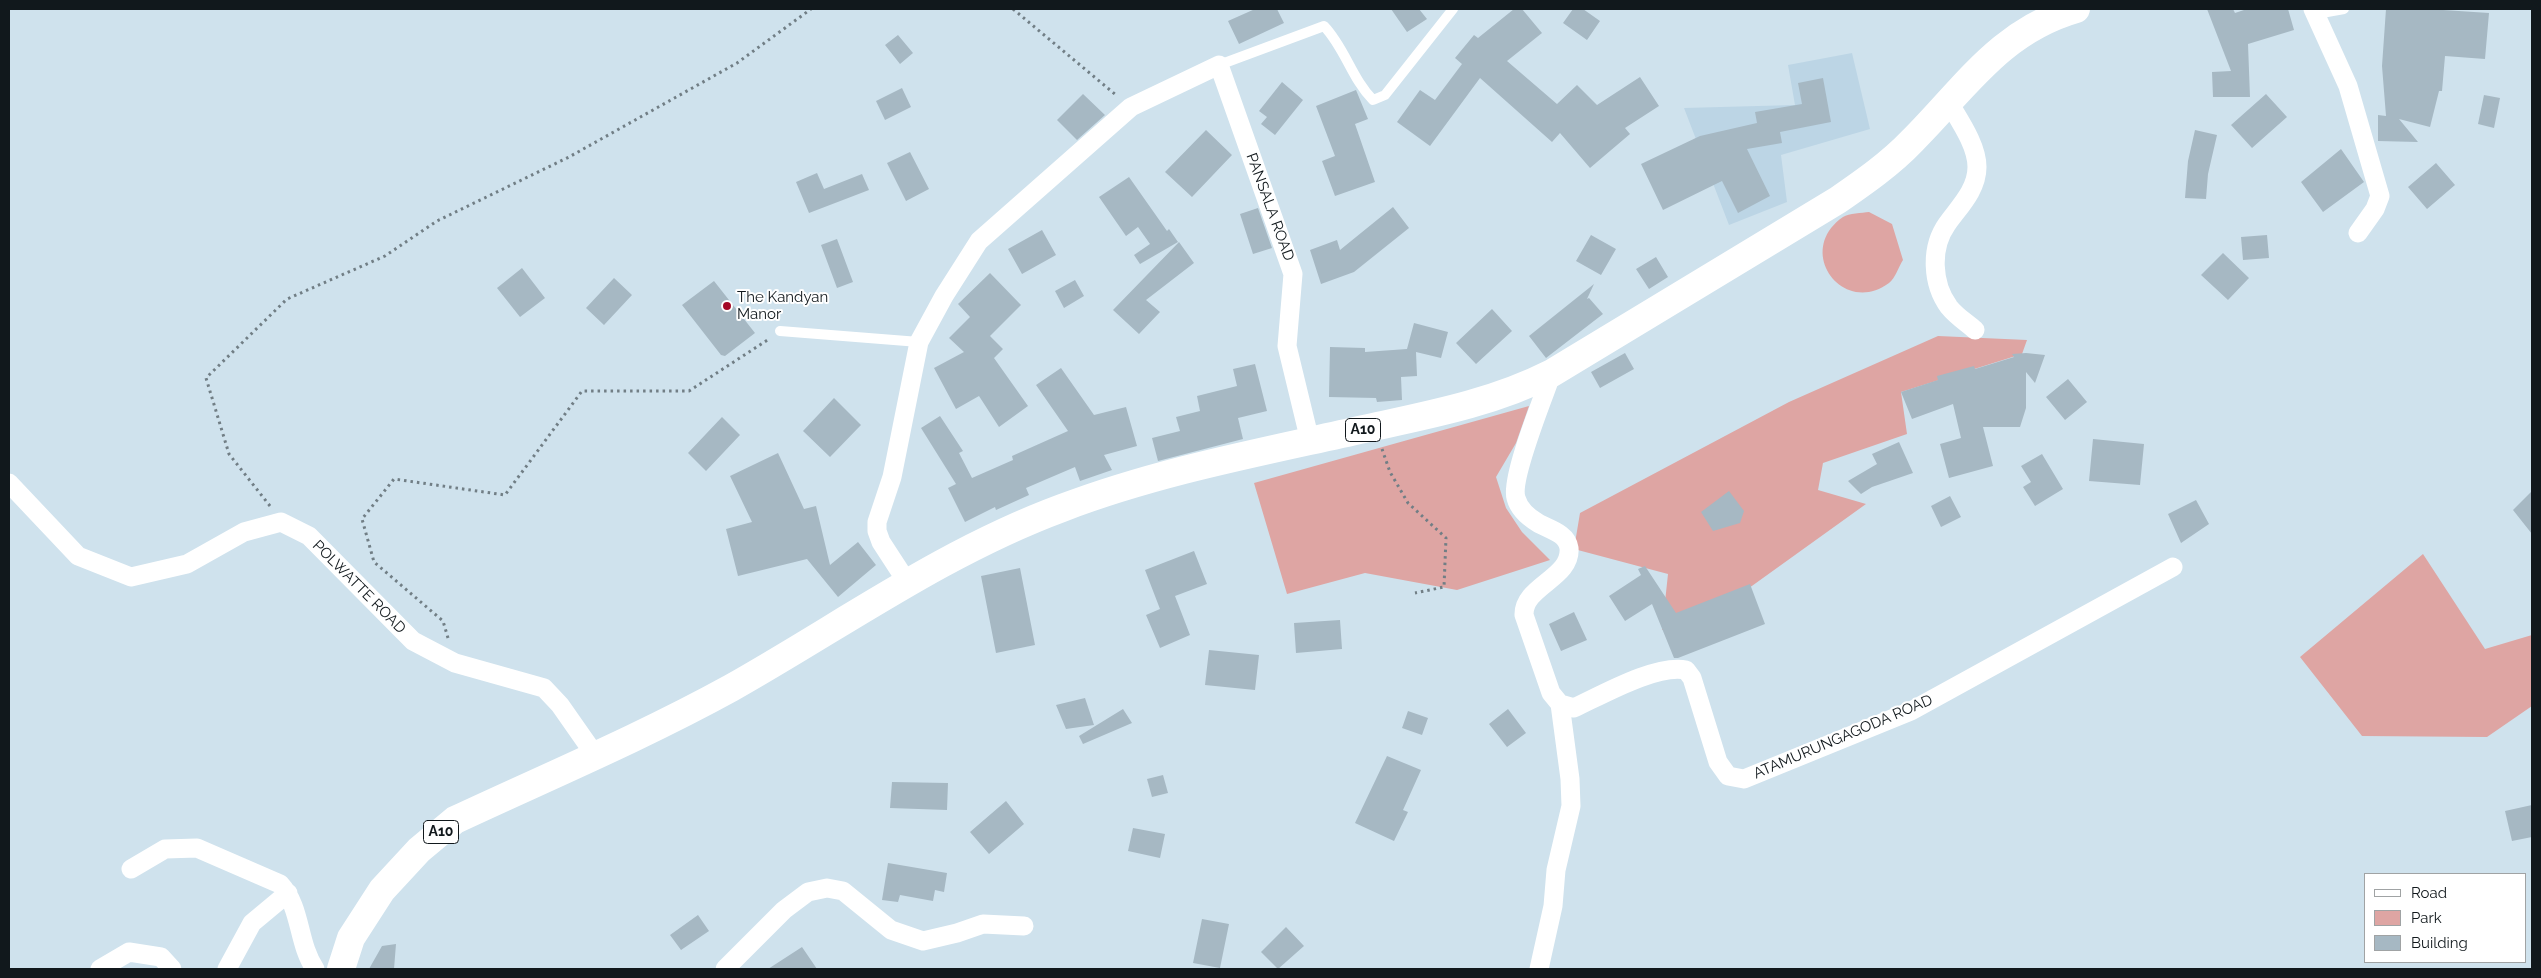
<!DOCTYPE html>
<html>
<head>
<meta charset="utf-8">
<style>
	body { margin:0 }
	#map { position:relative; width:2541px; height:978px; overflow:hidden; background:#cfe2ed; font-family:Raleway,sans-serif }
	canvas { display:block }
	.frame { position:absolute; inset:0; border:10px solid #11181c; pointer-events:none }
	.legend { position:absolute; left:2364px; top:873px; width:162px; height:90px; box-sizing:border-box; background:#fff; border:1px solid #a0a3a4; margin:0; padding:6px 9px; list-style:none; font-size:15px; color:#11181c }
	.legend li { display:flex; align-items:center; gap:10px; height:25px }
	.legend b { width:25px; border:1px solid #a0a3a4 }
</style>
</head>
<body>
<div id="map">
<canvas width="2541" height="978"></canvas>
<div class="frame"></div>
<ul class="legend">
<li><b style="height:6px;background:#fff"></b>Road</li>
<li><b style="height:14px;background:#dea5a3"></b>Park</li>
<li><b style="height:14px;background:#a6b8c3"></b>Building</li>
</ul>
</div>
<script>
const context = document.querySelector('canvas').getContext('2d');
context.lineJoin = 'round';
function fill(path, color) {
  context.fillStyle = color;
  context.fill(path, 'evenodd');
}
function trace(path, color, width, dash) {
  context.strokeStyle = color;
  context.lineWidth = width;
  context.lineCap = dash ? 'butt' : 'round';
  context.setLineDash(dash || []);
  context.stroke(path);
}
function label(font, color, halo, rows, align = 'center') {
  context.font = font + ' Raleway,sans-serif';
  context.lineWidth = 4;
  context.setLineDash([]);
  context.textBaseline = 'middle';
  context.strokeStyle = halo;
  context.fillStyle = color;
  for (const [text, x, y, turn = 0] of rows) {
    context.save();
    context.translate(x, y);
    context.rotate((+turn || 0) * Math.PI / 180);
    context.textAlign = isNaN(turn) ? turn : align;
    if (halo) context.strokeText(text, 0, 0);
    context.fillText(text, 0, 0);
    context.restore();
  }
}
const built = new Path2D(`
	M1852,53L1870,129L1781,155L1787,202L1729,225L1684,108L1795,105L1788,65Z`);
const green = new Path2D(`
	M1869,212L1892,224L1903,260C1899,266 1895,279 1889,283C1843,317 1794,251 1843,217C1849,213 1862,213 1869,212Z
	M1938,336L2027,340L2022,354L1901,392L1907,434L1823,463L1818,490L1866,504L1724,606L1662,630L1668,574L1574,549L1580,513L1789,402Z
	M1529,406L1516,443L1496,477L1506,508L1522,532L1550,560L1457,590L1365,573L1287,594L1254,483Z
	M2423,554L2485,649L2532,635V706L2487,737L2362,736L2300,657Z`);
const building = new Path2D(`
	M1255,9H1277L1284,23L1239,44L1228,21Z
	M1391,9H1419L1427,19L1407,32Z
	M1514,9H1522L1542,33L1507,61L1557,104L1577,85L1597,105L1640,77L1659,106L1625,128L1630,134L1590,168L1560,133L1552,142L1480,78L1430,146L1397,122L1420,90L1435,100L1462,64L1455,58L1474,35L1478,38Z
	M1573,9H1583L1600,21L1587,40L1563,23Z
	M2207,9H2233L2235,13L2247,9H2288L2294,30L2248,44L2250,97H2213L2212,72L2231,71Z
	M2386,9H2428L2489,13L2485,59L2445,56L2442,91H2439L2430,127L2399,119L2418,142L2378,141V115L2386,116L2382,66Z
	M898,35L913,53L900,64L885,45Z
	M1823,78L1831,122L1780,132L1782,143L1747,149L1770,196L1738,213L1722,181L1663,210L1641,164L1700,136L1757,123L1755,112L1802,104L1798,83Z
	M1282,82L1303,100L1275,135L1261,124L1267,117L1259,111Z
	M902,88L911,107L885,120L876,101Z
	M1356,90L1368,119L1355,124L1375,182L1335,196L1322,161L1335,156L1316,106Z
	M1083,94L1105,115L1077,140L1057,120Z
	M2266,94L2287,117L2252,148L2231,125Z
	M2484,95L2500,98L2494,128L2478,124Z
	M1206,130L1232,155L1192,197L1165,172Z
	M2195,130L2217,135L2208,174L2206,199L2185,198L2188,161Z
	M2341,149L2364,182L2323,212L2301,182Z
	M910,152L929,189L906,201L887,163Z
	M2436,163L2455,185L2427,209L2408,187Z
	M817,173L824,189L862,174L869,190L809,213L796,182Z
	M1129,177L1167,231L1169,229L1178,242L1140,264L1134,255L1150,244L1138,227L1126,236L1099,197Z
	M1393,207L1409,228L1354,272L1321,284L1310,250L1337,240L1340,250Z
	M1258,208L1272,248L1253,254L1240,214Z
	M1042,230L1056,255L1022,274L1008,249Z
	M1591,235L1616,249L1601,275L1576,261Z
	M2267,235L2269,258L2243,260L2241,237Z
	M837,239L853,282L837,288L821,245Z
	M1179,242L1194,263L1146,300L1160,312L1139,334L1113,310Z
	M2223,253L2249,278L2228,300L2201,275Z
	M1656,257L1668,277L1649,289L1636,269Z
	M522,268L545,298L520,317L497,288Z
	M990,273L1021,305L990,336L1003,349L994,358L1028,406L999,427L979,396L956,409L934,368L964,352L949,338L970,317L958,304Z
	M614,278L632,295L604,325L586,308Z
	M1075,280L1084,296L1064,308L1055,291Z
	M714,281L755,333L725,356L721,355L682,305Z
	M1594,284L1587,299L1589,298L1603,314L1546,358L1529,336Z
	M1492,309L1512,331L1476,364L1456,343Z
	M1414,323L1448,332L1441,358L1416,352L1417,376L1401,377L1402,400L1377,402L1376,398L1329,397L1330,347L1365,348V352L1407,349Z
	M1625,353L1634,369L1600,388L1591,372Z
	M2026,353L2045,355L2035,383L2026,372V408L2020,427H1983L1993,466L1949,478L1940,444L1961,438L1953,404L1912,419L1901,392L1938,380L1937,376L1974,366L1975,369L2014,357L2012,354Z
	M1255,364L1267,411L1238,418L1243,439L1158,461L1152,438L1180,431L1176,417L1200,411L1197,396L1237,386L1233,369Z
	M1061,368L1094,415L1126,407L1137,446L1104,455L1112,470L1080,481L1075,467L1026,488L1029,495L996,510L995,507L965,522L948,488L956,484L921,428L940,416L963,451L959,453L972,478L1013,460L1012,456L1068,431L1036,385Z
	M2068,379L2087,402L2065,420L2046,397Z
	M834,398L861,425L830,457L803,431Z
	M722,417L740,435L706,471L688,453Z
	M2093,439L2144,444L2140,485L2089,481Z
	M1899,442L1913,473L1872,487L1861,494L1848,481L1877,464L1872,454Z
	M778,453L804,509L816,506L830,565L858,542L876,565L838,597L807,559L738,576L726,529L752,522L730,476Z
	M2042,454L2063,489L2035,506L2023,487L2031,482L2021,466Z
	M1729,491L1744,511L1740,523L1713,531L1701,512Z
	M2532,491V534L2513,510Z
	M1950,496L1961,517L1941,527L1931,506Z
	M2196,500L2209,524L2181,543L2168,514Z
	M1194,551L1207,584L1175,596L1190,635L1160,648L1146,615L1160,609L1145,570Z
	M1645,566L1676,613L1750,584L1765,624L1678,658H1674L1652,604L1625,621L1609,596L1641,575L1638,569Z
	M1020,568L1035,645L996,653L981,576Z
	M1574,612L1587,640L1561,651L1549,624Z
	M1340,620L1342,649L1296,653L1294,623Z
	M1209,650L1259,655L1255,690L1205,685Z
	M1085,698L1094,725L1066,729L1056,705Z
	M1123,709L1132,723L1083,744L1079,736Z
	M1508,709L1526,733L1507,747L1489,724Z
	M1408,711L1428,718L1422,735L1402,728Z
	M1387,756L1421,770L1403,810L1408,812L1394,841L1355,823Z
	M1163,775L1168,793L1152,797L1147,779Z
	M892,782L948,783L947,810L890,808Z
	M1006,801L1024,824L989,854L970,832Z
	M2532,805V837L2512,841L2505,811Z
	M1133,828L1165,834L1160,858L1128,851Z
	M888,863L947,873L944,892L935,890L933,901L900,895L898,902L882,900Z
	M698,915L709,931L681,950L670,935Z
	M1202,919L1229,924L1220,968L1193,963Z
	M1286,927L1304,946L1278,969L1261,952Z
	M396,944L394,969H369L382,946Z
	M802,947L817,969H768Z`);
const path = new Path2D(`
	M1013,9L1116,95
	M1382,449L1390,472L1408,503L1446,538L1444,587L1415,593
	M270,506L229,454L206,378L287,299L385,256L437,221L569,157L737,63L811,9
	M448,638L443,621L374,562L362,519L394,479L505,495L582,391H689L769,339`);
const service = new Path2D(`
	M2316,14L2344,9
	M1219,65L1324,26C1345,48 1352,79 1373,100L1385,95L1453,9
	M780,331L919,342`);
const minor = new Path2D(`
	M2313,9L2348,86L2380,196L2375,209L2358,233
	M1948,101C1959,120 1977,145 1977,167C1977,190 1959,207 1947,224C1930,248 1932,284 1949,307C1956,316 1967,323 1975,330
	M1552,373C1544,396 1510,478 1516,498C1519,509 1528,517 1538,523C1548,529 1567,533 1569,548C1572,578 1523,586 1524,615L1551,693L1560,704L1574,708C1602,695 1656,664 1686,670L1692,678L1718,762L1728,776L1744,779L1911,711L2173,567
	M9,483L78,556L131,577L187,564L244,532L281,522L309,536L413,641L455,663L544,688L560,705L595,755
	M907,582L881,542L877,531V522L892,477L919,342L944,296L979,241L1131,107L1219,65L1293,274L1287,346L1310,441
	M131,869L165,849L197,848L280,884C302,908 297,942 315,969
	M100,969L129,952L161,957L172,969
	M227,969L252,923L288,893
	M725,969L784,910L808,892L827,888L843,891L891,930L923,941L957,933L983,924L1024,926
	M1539,969L1553,906L1556,870L1571,806L1570,779L1560,704`);
const trunk = new Path2D(`
	M341,969L351,938L382,890L419,850L455,820C547,777 642,737 731,688C841,626 943,552 1062,508C1159,471 1262,452 1364,429C1428,415 1493,403 1552,373L1838,200C1864,182 1890,164 1912,141C1965,88 2000,31 2076,9`);
const markers = [
	[727,306,5,"#a40826"]
];
const shields = [
	[1363,430,35],
	[441,832,35]
];
const shieldNames = [
	["A10",1363,430],
	["A10",441,832]
];
const streetNames = [
	["PANSALA ROAD",1270,207,70],
	["POLWATTE ROAD",359,587,45],
	["ATAMURUNGAGODA ROAD",1843,737,-23]
];
const poiNames = [
	["The Kandyan",737,297],
	["Manor",737,314]
];
fill(built, '#bcd5e5');
fill(green, '#dea5a3');
fill(building, '#a6b8c3');
trace(path, '#717e85', 3, [2.5, 4]);
trace(service, '#fff', 10);
trace(minor, '#fff', 19);
trace(trunk, '#fff', 28);
for (const [x, y, r, color] of markers) {
  const dot = new Path2D();
  dot.arc(x, y, r, 0, 2 * Math.PI);
  context.fillStyle = color;
  context.fill(dot);
  trace(dot, '#fff', 2);
}
for (const [x, y, w] of shields) {
  const box = new Path2D();
  box.roundRect(x - w / 2, y - 11.5, w, 23, 4);
  context.fillStyle = '#fff';
  context.fill(box);
  trace(box, '#11181c', 1);
}
label('bold 14px', '#11181c', null, shieldNames);
label('15px', '#11181c', '#fff', streetNames);
label('15px', '#11181c', '#fff', poiNames, 'left');
</script>
</body>
</html>
